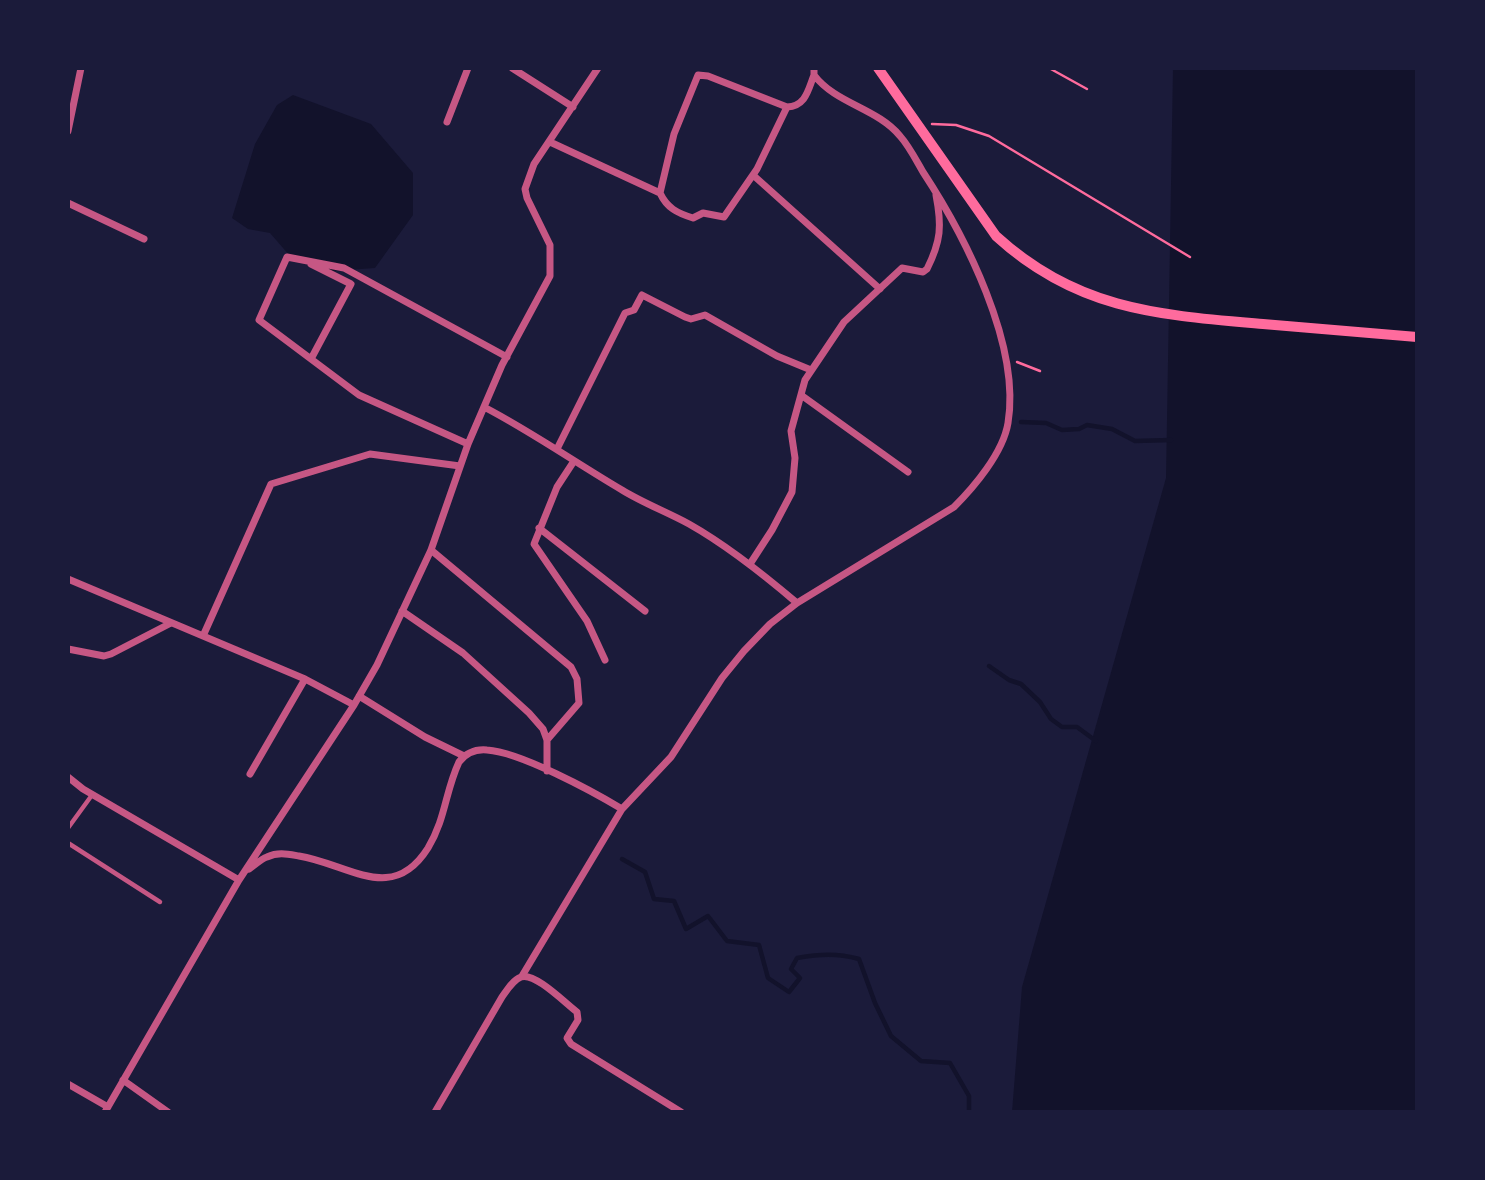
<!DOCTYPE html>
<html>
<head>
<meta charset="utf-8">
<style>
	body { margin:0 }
	#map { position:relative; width:1485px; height:1180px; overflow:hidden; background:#1b1b3a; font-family:"Public Sans",sans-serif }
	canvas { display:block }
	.frame { position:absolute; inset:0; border:70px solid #1b1b3a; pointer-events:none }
</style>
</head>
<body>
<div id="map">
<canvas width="1485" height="1180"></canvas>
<div class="frame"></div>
</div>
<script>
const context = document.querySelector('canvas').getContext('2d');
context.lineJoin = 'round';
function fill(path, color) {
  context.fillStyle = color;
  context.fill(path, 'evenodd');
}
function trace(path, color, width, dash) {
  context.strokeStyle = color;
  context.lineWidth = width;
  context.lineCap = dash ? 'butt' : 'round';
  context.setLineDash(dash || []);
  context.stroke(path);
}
const water = new Path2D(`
	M1173,68H1417V1112H1012L1022,987L1166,478Z
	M293,95L371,124L413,173V215L375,268L332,271L290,256L270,233L248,229L232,218L255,144L277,105Z`);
const stream = new Path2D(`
	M1021,422L1046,423L1062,430L1079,429L1087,425L1112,429L1135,441L1171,440
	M989,666L1009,680L1021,684L1040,702L1051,719L1062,727H1077L1096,741
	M622,859L645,872L654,899L674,901L686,929L708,916L727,941L759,945L768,978L789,992L800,978L791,969L797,958C820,954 837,953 859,959L875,1003L891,1036L921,1061L950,1063L969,1096V1112`);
const path = new Path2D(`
	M1049,68L1087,89
	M932,124L956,125L989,136L1190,257
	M1017,362L1040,371`);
const service = new Path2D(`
	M68,828L92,795
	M68,843L160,902`);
const minor = new Path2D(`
	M512,68L573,107
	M787,107L757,169L724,217L703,213L693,218C677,213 667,208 660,193L674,134L698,75L708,76L787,107C806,106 808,90 814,75
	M447,122L468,68
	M68,131L81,68
	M550,142L660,193
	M753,175L880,289
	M68,203L144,239
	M311,359L351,284L311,264
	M801,395L908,472
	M484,407C532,432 576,463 622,490C643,503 667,512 689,524C728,546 763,574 797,603
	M468,444L359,395L259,320L287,257L344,268L507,357
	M557,449L625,313L634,310L642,295L685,317L691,319L705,315L777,356L811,370
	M574,461L557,487L534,544L587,621L605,660
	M539,528L645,611
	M431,550L571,667L577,679L579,703L547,740
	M750,564L772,530L792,492L795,458L791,431L805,380L844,322L902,268L923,272L927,269C941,241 942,226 936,195
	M68,579L305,679L354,705
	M402,611L463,653L529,713L543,729L547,740V771
	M203,636L271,484L370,454L460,466
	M68,649L104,656L111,654L171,623
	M359,696L425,737L464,756
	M250,774L305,679
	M68,777L83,789L239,880
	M249,869C255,865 261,859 267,857C278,852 287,854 299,856C349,864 392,905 428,848C446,818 445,792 459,762C466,753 476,749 487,750C520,752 592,791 622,809
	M522,976L622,809L671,757L722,678L744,651L770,624L797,603L954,507C974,487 1003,453 1008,423C1021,345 965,236 923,172C916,160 909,146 900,136C877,108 836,104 814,75V68
	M123,1080L168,1112
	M68,1084L108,1107
	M105,1112L239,880L354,705L377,665L431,550L468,444L502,365L550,276V245L527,198L525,189L534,164L598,68
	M435,1112L502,997C507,990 513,980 521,977C535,972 566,1004 577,1012L578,1020L567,1038L571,1044L681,1112`);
const secondary = new Path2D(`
	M878,68L996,236C1077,310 1158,315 1263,324C1314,328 1365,333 1417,337`);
fill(water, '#12122b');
trace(stream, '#12122b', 4.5);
trace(path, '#ff6b9d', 2.5);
trace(service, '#c65784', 4.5);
trace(minor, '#c65784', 7);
trace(secondary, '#ff6b9d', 10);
</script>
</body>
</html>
